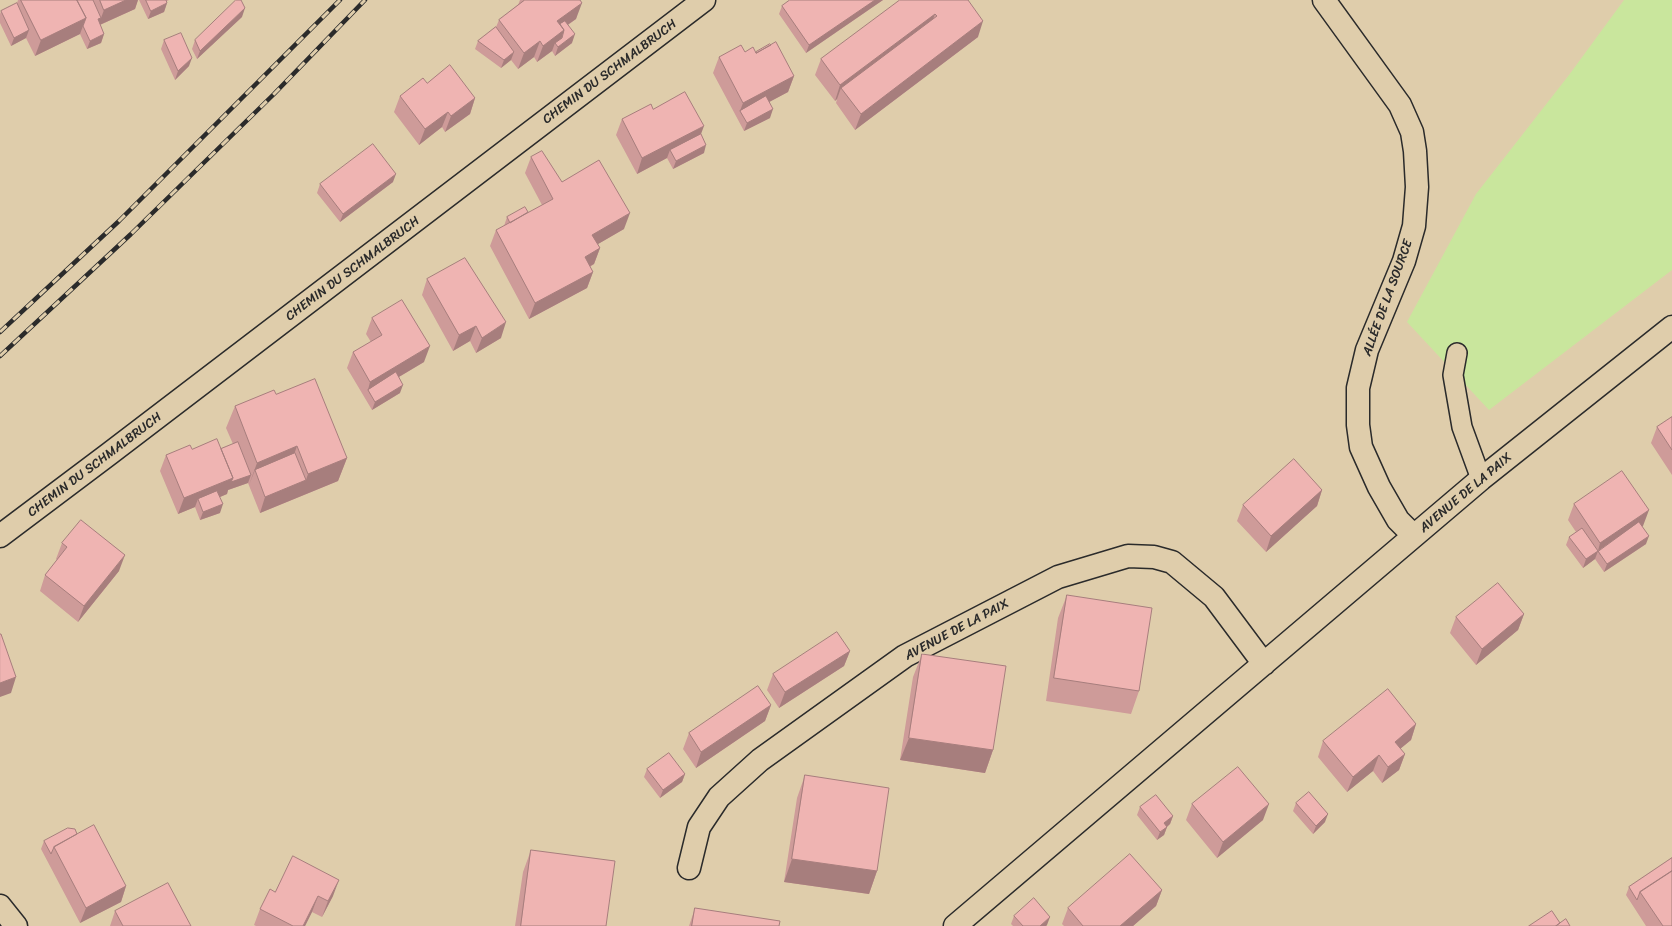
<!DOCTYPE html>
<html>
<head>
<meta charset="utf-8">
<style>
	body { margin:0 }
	canvas { display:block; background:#dfcdab }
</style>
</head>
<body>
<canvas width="1672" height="926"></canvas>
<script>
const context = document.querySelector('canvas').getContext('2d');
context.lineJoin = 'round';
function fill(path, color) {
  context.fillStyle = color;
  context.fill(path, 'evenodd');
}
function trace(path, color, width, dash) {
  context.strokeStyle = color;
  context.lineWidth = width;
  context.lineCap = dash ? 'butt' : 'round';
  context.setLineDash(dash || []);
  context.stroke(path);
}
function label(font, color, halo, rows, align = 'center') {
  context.font = font + ' Sriracha,sans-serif';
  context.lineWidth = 3.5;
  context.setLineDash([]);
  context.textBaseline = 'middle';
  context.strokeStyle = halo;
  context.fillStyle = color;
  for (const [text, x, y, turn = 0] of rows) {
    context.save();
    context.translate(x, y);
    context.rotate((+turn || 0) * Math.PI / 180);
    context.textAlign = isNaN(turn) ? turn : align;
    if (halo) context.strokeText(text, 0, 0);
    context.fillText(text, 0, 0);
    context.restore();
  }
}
const green = new Path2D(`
	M1624,0H1672V270L1489,410L1407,322L1476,194L1569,75Z`);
const lane = new Path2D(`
	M1457,353L1453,375L1462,427L1481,479`);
const street = new Path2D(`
	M1324,0L1400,105L1412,132L1415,151L1417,187L1414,226L1404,261L1367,350L1358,388V425L1361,447L1379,487L1398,520L1414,536
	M0,536L109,454L704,0
	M689,868L699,827L719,797L760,760L905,656L1058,577L1128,556L1154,557L1172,562L1214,597L1264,664
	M955,926L1481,479L1672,327`);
const secondary = new Path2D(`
	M0,906L16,926`);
const rail = new Path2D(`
	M0,332L119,221L340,0
	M0,356L131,234L274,94L365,0`);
const wall = new Path2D(`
	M18,0H138L135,9L100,25L104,34L101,43L87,49L80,34L35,56L26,38L11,46L0,23V14L1,11L17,3Z
	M139,0H169L167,1V3L164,12L148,19Z
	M520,0H580L576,19L568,25L572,43L555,56L552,51L537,62L534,57L518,69L511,60L501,68L475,49L478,41L496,27L499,20L518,5Z
	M883,0L806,53L779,14L782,6Z
	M968,0L978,37L855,130L836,103L837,99L835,101L815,75L821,59Z
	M242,17L197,59L192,49L195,40Z
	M164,40L189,66L175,80L161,49Z
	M745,52H756L794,76L788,92L769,102L770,118L744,131L713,73L719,57Z
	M427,83L475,98L470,114L445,132L442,127L419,145L394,112L400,96Z
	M653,109L701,134L704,153L673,169L667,158L637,174L616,135L622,119Z
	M531,157L562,182L624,229L598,244L600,248L594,264L590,267L593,272L587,288L529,319L490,246L496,230L504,226L507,217L528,213L542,205L525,173Z
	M393,182L340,222L317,193L320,184Z
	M427,279L501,338L476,353L470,341L453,351L422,295Z
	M372,318L424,362L399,377L400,393L372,410L347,368L353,352L371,342L366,334Z
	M276,394L347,458L338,481L260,513L248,483L228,490L227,494L220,497V513L200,520L195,507L178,514L160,471L166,455L192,449H221L233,444L226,428L235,406Z
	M1672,417V475L1651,443L1657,427Z
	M1322,490L1317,506L1266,552L1237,521L1243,505Z
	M1574,504L1643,526L1642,527L1646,544L1604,572L1595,559L1583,568L1566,545L1569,537L1576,532L1568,520Z
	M62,543L119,571L78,622L40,591L45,575L57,560L56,559Z
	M1067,595L1139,691L1131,714L1046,701L1058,618Z
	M1524,614L1518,630L1476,665L1450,633L1456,617Z
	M850,651L844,666L779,708L767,690L773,674Z
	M922,654L993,750L985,773L900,760L913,677Z
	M771,705L765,721L696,768L683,749L689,733Z
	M1416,724L1411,740L1400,749L1405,754L1399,770L1382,783L1373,771L1347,792L1318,757L1323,741Z
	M647,769L685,774L682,782L660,798L644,777Z
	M805,775L877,871L869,894L784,882L797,798Z
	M1296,803L1325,822L1313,834L1293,811Z
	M1192,804L1263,820L1217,858L1186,820Z
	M1140,807L1173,816L1170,824L1167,827L1164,835L1157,840L1137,815Z
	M44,841L126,886L121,902L80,923L41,849Z
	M531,850L606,926H515L523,872Z
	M1672,858V926H1646L1626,895L1629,887Z
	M1162,890L1156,906L1133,926H1064L1062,924L1068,908Z
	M275,892L333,896L322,917L312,912L305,926H256L254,925L260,909Z
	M695,908L779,926H689Z
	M115,911L191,926H110Z
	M1014,916L1047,925L1046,926H1013L1011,924Z`);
const shadedWall = new Path2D(`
	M126,0H138L135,9L95,27L98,19L101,18L104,10Z
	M875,0H883L806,53L809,45Z
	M167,3L164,12L148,19L151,11Z
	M582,3L576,19L557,32V21Z
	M245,8L242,17L197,59L200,51Z
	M935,14L929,30L841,88L837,99L835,101L840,85Z
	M86,18L80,34L35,56L41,40Z
	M983,21L978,37L855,130L861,114Z
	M29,30L26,38L11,46L14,38Z
	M564,30L559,46L555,43L552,51L537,62L543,46Z
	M104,34L101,43L87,49L90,41Z
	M575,34L572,43L555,56L558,47Z
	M540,41L534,57L518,69L524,53Z
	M514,52L511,60L501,68L504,60Z
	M192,58L189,66L175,80L178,71Z
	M794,76L788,92L743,116L740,111L743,103Z
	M475,98L470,114L445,132L451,116Z
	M773,109L770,118L744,131L747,123Z
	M448,112L442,127L419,145L425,129Z
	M704,126L698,142L670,150L667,158L637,174L642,158Z
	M706,145L704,153L673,169L676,161Z
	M396,174L393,182L340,222L343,214Z
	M630,213L624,229L586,251L592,235Z
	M600,248L594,264L579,272L585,257Z
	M593,272L587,288L529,319L535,303Z
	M506,322L501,338L476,353L482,338Z
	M476,326L470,341L453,351L459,335Z
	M430,346L424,362L370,394L368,390L370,382Z
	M403,385L400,393L372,410L375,402Z
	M297,446L289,469L255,470L249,485L257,463Z
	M347,458L338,481L260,513L265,497L306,480L308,474Z
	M251,475L248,483L228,490L227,494L201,505L198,499L195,507L178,514L184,498L233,478Z
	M1322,490L1317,506L1266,552L1271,536Z
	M223,504L220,513L200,520L203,512Z
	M1649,510L1643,526L1600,555L1598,551L1600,543Z
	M1649,536L1646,544L1604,572L1607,564Z
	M1598,551L1595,559L1583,568L1586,559Z
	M125,555L119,571L78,622L84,606Z
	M1524,614L1518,630L1476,665L1482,649Z
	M850,651L844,666L779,708L785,692Z
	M16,677L11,693L0,697V683Z
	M771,705L765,721L696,768L701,752Z
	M1416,724L1411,740L1389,758L1395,742Z
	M909,738L993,750L985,773L900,760Z
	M1405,754L1399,770L1382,783L1388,767Z
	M1379,755L1373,771L1347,792L1353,777Z
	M685,774L682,782L660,798L663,790Z
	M1269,804L1263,820L1217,858L1223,842Z
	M1328,814L1325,822L1313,834L1316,826Z
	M1173,816L1170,824L1161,832L1164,823Z
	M1167,827L1164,835L1157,840L1160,832Z
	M792,859L877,871L869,894L784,882Z
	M339,880L333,896L322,917L328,901Z
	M126,886L121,902L80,923L86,908Z
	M1162,890L1156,906L1133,926H1120Z
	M318,896L312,912L305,926H303Z
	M1050,917L1047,925L1046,926H1040Z`);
const building = new Path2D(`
	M21,0H77L86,18L41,40Z
	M77,0H93L101,18L98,19L104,34L90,41L83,26L86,18Z
	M100,0H126L104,10Z
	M146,0H166L167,3L151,11Z
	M236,0H241L245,8L200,51L195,40Z
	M525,0H580L582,3L557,21L564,30L543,46L540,41L524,53L499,20Z
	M790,0H875L809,45L782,6Z
	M900,0H968L983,21L861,114L841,88L937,16L935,14L840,85L821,59Z
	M17,3L29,30L14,38L1,11Z
	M565,21L575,34L558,47L555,43L562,38L564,30L560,24Z
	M496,27L514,52L504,60L478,41Z
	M181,33L192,58L178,71L164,40Z
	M776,42L794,76L743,103L719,57L741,45L745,52L753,47L756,53Z
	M770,44L771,45L756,53V52Z
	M450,65L475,98L451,116L448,112L425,129L400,96L423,78L427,83Z
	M685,92L704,126L642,158L622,119L651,104L653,109Z
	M766,96L773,109L747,123L740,111Z
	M701,134L706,145L676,161L670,150Z
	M373,144L396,174L343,214L320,184Z
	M542,151L562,182L599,160L630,213L592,235L600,248L585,257L593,272L535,303L496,230L553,199L531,157Z
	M525,207L528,212L510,223L507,217Z
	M465,258L506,322L482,338L476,326L459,335L427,279Z
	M402,300L430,346L370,382L353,352L382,335L372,318Z
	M396,372L403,385L375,402L368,390Z
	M315,379L347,458L308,474L297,446L257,463L235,406L274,390L276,394Z
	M1672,417V450L1657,427Z
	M217,439L233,478L184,498L166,455L190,445L192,449Z
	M238,442L251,475L231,482L233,478L221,449Z
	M295,453L306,480L265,497L255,470Z
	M1294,459L1322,490L1271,536L1243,505Z
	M1622,471L1649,510L1600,543L1574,504Z
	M217,491L223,504L203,512L198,499Z
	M81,520L125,555L84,606L45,575L67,547L62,543Z
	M1639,522L1649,536L1607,564L1598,551L1586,559L1569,537L1582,528L1598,551Z
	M1498,583L1524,614L1482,649L1456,617Z
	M1067,595L1152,608L1139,691L1054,678Z
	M837,632L850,651L785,692L773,674Z
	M0,634H1L16,677L0,683Z
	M922,654L1006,666L993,750L909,738Z
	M758,686L771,705L701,752L689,733Z
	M1388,689L1416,724L1395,742L1405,754L1388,767L1379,755L1353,777L1323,741Z
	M669,753L685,774L663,790L647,769Z
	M1238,767L1269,804L1223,842L1192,804Z
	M805,775L889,788L877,871L792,859Z
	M1309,792L1328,814L1316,826L1296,803Z
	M1156,795L1173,816L1164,823L1167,827L1160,832L1140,807Z
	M94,825L126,886L86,908L54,847Z
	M68,828L75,829L77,834L54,847L51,854L44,841Z
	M531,850L615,861L606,926H521Z
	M1130,854L1162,890L1120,926H1083L1068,908Z
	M293,856L339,880L328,901L318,896L303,926H293L260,909L270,889L275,892Z
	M1672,858V871L1640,892L1637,900L1629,887Z
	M1672,871V926H1663L1640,892Z
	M168,883L191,926H123L115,911Z
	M1034,898L1050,917L1040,926H1023L1014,916Z
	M695,908L780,921L779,926H692Z
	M1552,911L1560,923L1556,926H1529Z
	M1566,919L1570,926H1556Z`);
const streetNames = [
	["CHEMIN DU SCHMALBRUCH",610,72,-37],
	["CHEMIN DU SCHMALBRUCH",353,269,-37],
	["ALLÉE DE LA SOURCE",1388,298,-70],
	["CHEMIN DU SCHMALBRUCH",95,465,-37],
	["AVENUE DE LA PAIX",1466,493,-40],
	["AVENUE DE LA PAIX",957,630,-28]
];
fill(green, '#c9e69d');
trace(lane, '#2b2b2b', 22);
trace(street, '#2b2b2b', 25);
trace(secondary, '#2b2b2b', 25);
trace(lane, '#dfcdab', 19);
trace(street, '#dfcdab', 22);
trace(secondary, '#dfcdab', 22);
trace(rail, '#2b2b2b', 4.5);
trace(rail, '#dfcdab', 3, [9]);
fill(wall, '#ce9b99');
fill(shadedWall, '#a77e7d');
fill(building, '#efb4b2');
trace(building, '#a77e7d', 1);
label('13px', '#2b2b2b', '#dfcdab', streetNames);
</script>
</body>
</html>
